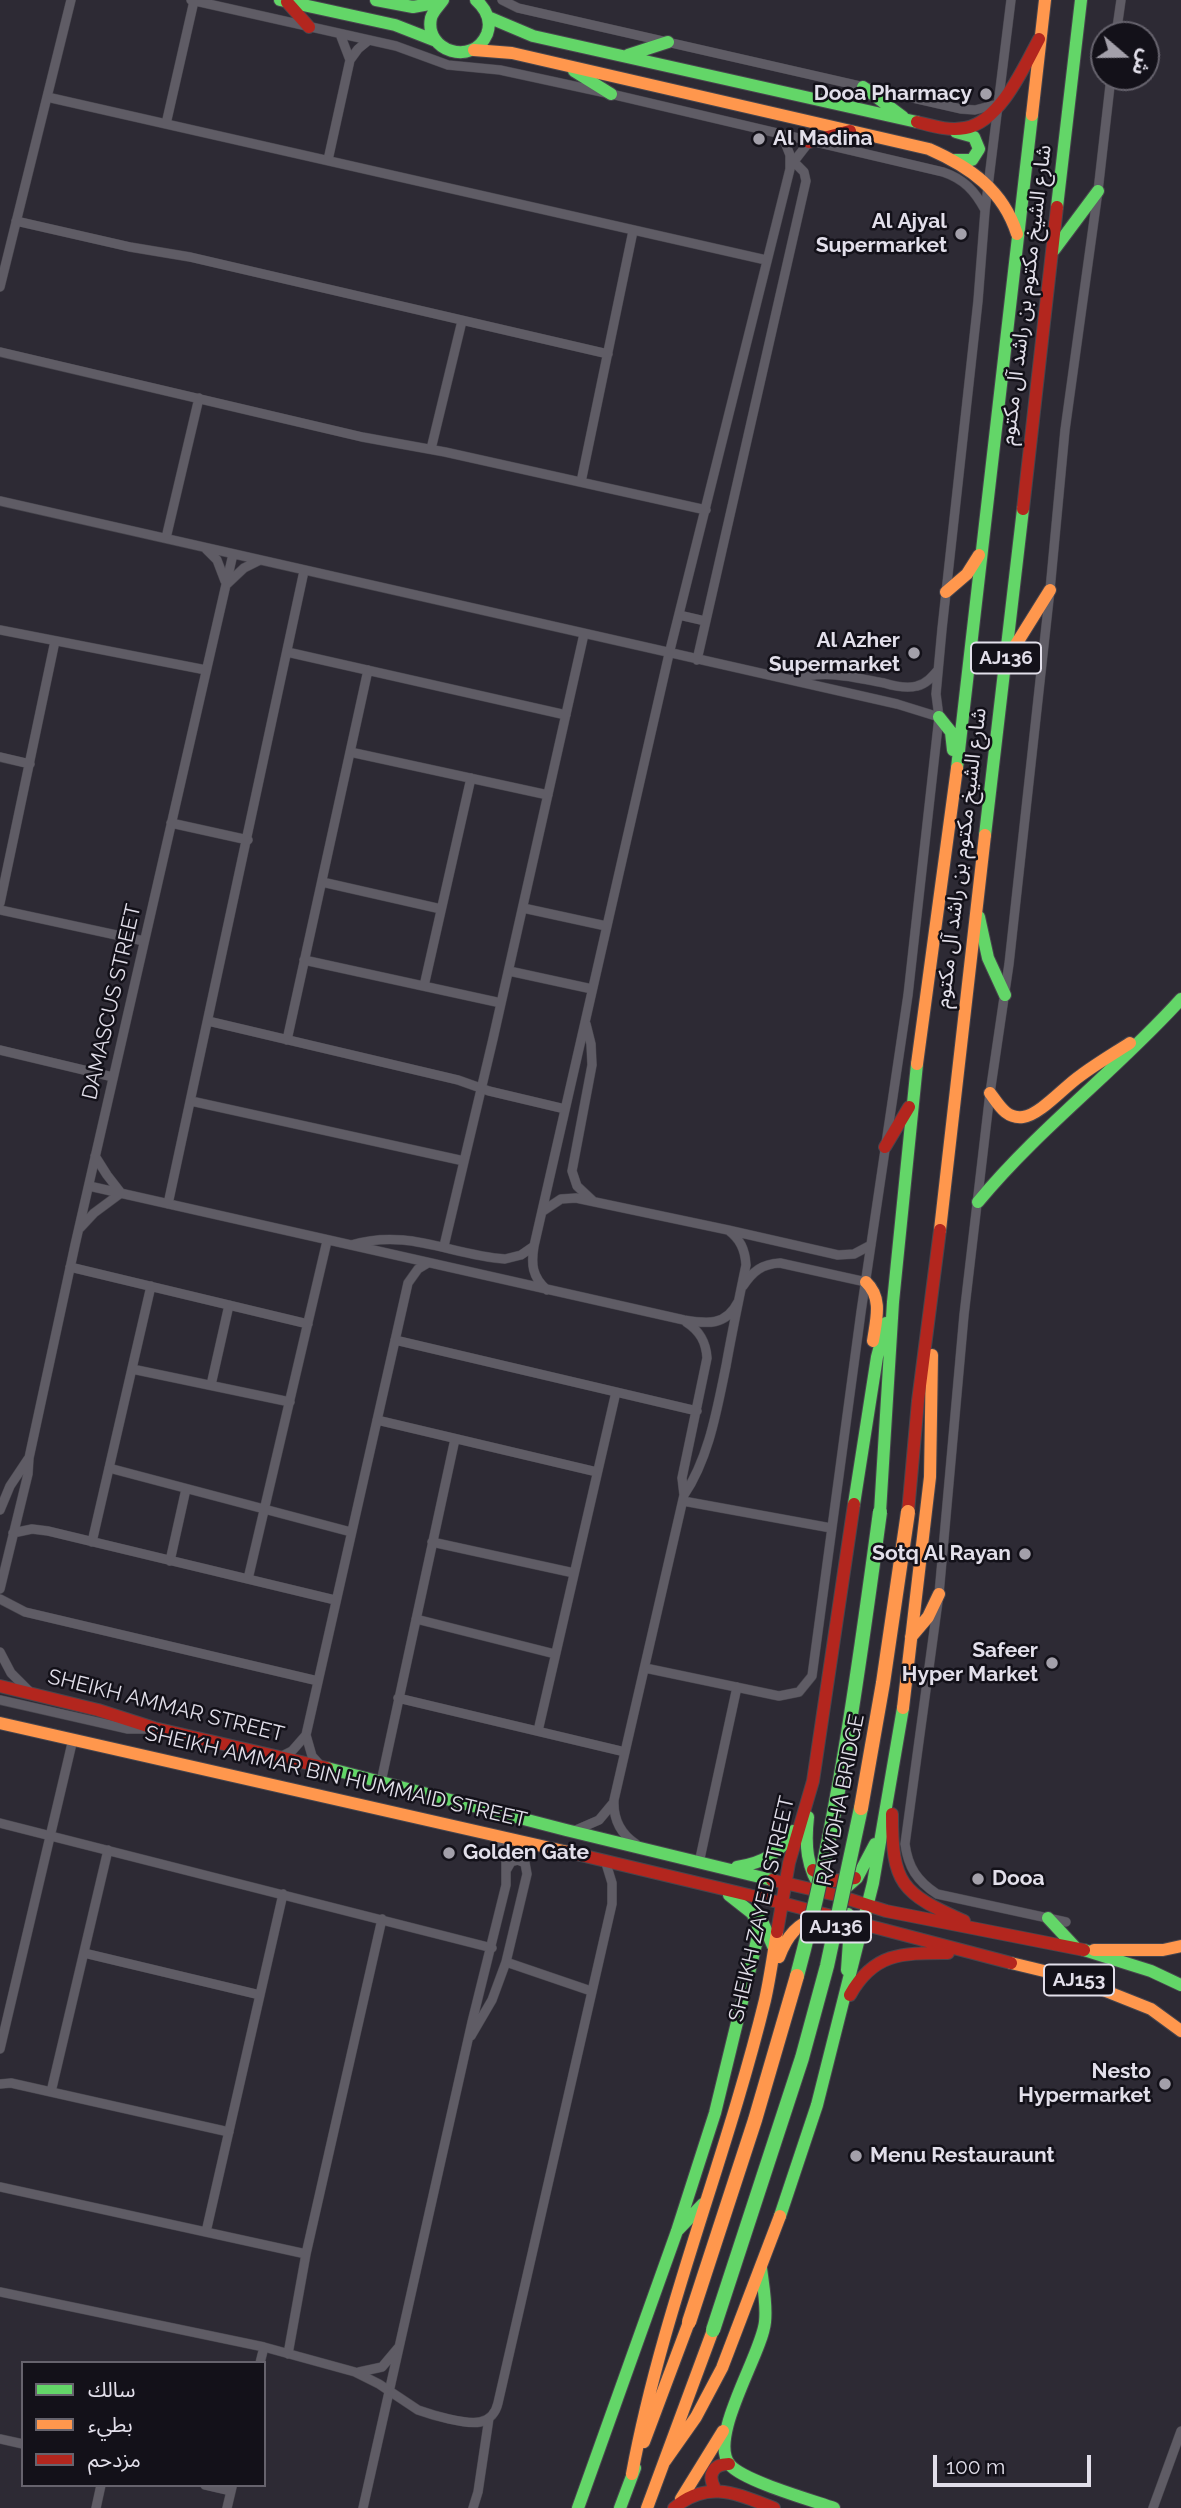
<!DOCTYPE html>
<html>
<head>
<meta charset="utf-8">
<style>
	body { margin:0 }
	#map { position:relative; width:1181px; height:2508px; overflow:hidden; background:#2d2a34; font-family:Raleway,"Noto Sans Arabic",sans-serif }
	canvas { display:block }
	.legend { position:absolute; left:21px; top:2361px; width:245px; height:126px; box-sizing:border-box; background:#131119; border:2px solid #66636d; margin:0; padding:9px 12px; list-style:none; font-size:21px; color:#e2dfea }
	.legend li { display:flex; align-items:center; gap:14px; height:35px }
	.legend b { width:35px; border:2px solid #66636d }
	.north { position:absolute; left:1090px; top:21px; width:70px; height:70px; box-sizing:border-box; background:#131119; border:2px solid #66636d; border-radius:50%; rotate:110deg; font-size:19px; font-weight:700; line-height:28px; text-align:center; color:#e2dfea }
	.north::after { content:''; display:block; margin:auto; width:24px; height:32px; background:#a3a0aa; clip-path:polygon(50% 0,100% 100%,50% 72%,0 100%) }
	.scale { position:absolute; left:933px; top:2455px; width:158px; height:32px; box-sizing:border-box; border:4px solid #e2dfea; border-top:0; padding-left:9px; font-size:21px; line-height:24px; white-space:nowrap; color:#e2dfea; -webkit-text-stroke:5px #131119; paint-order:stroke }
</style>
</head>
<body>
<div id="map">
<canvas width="1181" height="2508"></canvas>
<ul class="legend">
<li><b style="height:9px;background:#63d668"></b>سالك</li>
<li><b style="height:9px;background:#ff974d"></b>بطيء</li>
<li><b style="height:9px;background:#b3261e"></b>مزدحم</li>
</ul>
<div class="north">ش</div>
<div class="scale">100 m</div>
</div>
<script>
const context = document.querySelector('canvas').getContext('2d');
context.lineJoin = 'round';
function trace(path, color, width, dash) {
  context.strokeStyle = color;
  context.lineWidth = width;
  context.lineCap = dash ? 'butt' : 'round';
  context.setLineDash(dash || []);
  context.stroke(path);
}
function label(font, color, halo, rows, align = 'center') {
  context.font = font + ' Raleway,"Noto Sans Arabic",sans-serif';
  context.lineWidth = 5;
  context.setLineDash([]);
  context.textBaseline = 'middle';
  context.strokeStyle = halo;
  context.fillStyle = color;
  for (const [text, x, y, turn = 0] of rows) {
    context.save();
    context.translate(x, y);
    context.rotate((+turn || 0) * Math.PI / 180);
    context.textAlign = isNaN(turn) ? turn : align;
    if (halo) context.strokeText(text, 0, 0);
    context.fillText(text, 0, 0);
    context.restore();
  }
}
const street = new Path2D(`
	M191,0L396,46L448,65L500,70L611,94L943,172C964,179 975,191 985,210
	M502,0L518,8L961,109L975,110L998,104
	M340,34L350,60
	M1116,35L1121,0
	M47,97L766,260
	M166,124L194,1
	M328,160L350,60L358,49L369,40
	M792,164L809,142
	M16,221L130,247L190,257L608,354
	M0,287L71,0
	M0,352L362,437L445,452L706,510
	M431,449L462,321
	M581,482L633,231
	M0,501L897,704L939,717
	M166,538L199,398
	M206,549L217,560L225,581
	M227,584L244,568L260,560
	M679,615L705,621
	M0,630L206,670
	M287,652L566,715
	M697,660L806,181L804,172L794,162
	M791,680C823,669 852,677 884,683C894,686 906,689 917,686C926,684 932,677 938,670
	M350,752L548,795
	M0,757L30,764
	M171,823L248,840
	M322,882L441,909
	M0,903L55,641
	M523,908L606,926
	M0,910L144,941
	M304,960L501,1003
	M509,971L592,989
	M424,986L471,778
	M208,1021L458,1080L489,1091L565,1109
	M586,1024L591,1044L592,1065L572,1171L577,1186L593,1201
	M287,1040L368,670
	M0,1050L113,1077
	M191,1101L464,1161
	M89,1186L684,1320C707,1324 726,1326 738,1302
	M168,1204L304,571
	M543,1211L561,1199L576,1198L728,1230L838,1255L854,1254L871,1245
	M80,1228L94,1213L121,1193L107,1175L95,1156
	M351,1245C409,1228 450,1255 505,1259L521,1255L534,1246
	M444,1246L493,1039L584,634
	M70,1267L308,1324
	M743,1286C753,1271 762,1264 780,1263L866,1282
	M547,1290C532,1277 531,1264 534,1246L669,654L790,169V155L782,135
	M395,1340L697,1411
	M132,1369L290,1402
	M211,1385L229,1305
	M377,1420L597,1472
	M109,1468L351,1532
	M684,1495L682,1478L707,1358C706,1342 700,1331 686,1322
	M683,1501L831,1528
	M0,1510L10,1486L28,1459
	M13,1533L32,1529L48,1531L335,1600
	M92,1542L151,1286
	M432,1542L574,1573
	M170,1561L186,1489
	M248,1579L327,1241
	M0,1589L28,1474L29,1458L75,1245L233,554
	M0,1599L25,1612L318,1681
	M416,1619L555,1654
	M0,1652L11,1673L29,1691
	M645,1668L779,1696L799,1692L812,1676L861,1312L908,995L939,717L936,694L942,629L978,301L985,211L1011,0
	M398,1698L625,1752
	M0,1700L128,1729H146
	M538,1731L616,1392
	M282,1756L292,1751L306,1735
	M320,1765L312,1756L306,1735L408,1283L418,1269L428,1263
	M381,1782L455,1439
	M0,1823L492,1948
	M576,1830L599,1820L614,1802
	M636,1844C621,1834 613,1819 614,1800L684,1495C709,1458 717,1409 726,1366C732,1332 739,1299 746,1265C745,1249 740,1239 728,1230
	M699,1863L737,1687
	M1066,1922L937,1894C917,1881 908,1867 905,1844L939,1594L964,1315L990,1093L1009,964L1050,590L1065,430L1098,191L1111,77
	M84,1953L260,1995
	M506,1962L591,1991
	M471,2036L492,2000L506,1962L527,1874L525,1863L518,1860L511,1862L507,1869
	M0,2049L73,1739
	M0,2084L11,2083L229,2132
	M51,2092L108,1850
	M0,2187L306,2254
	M206,2232L283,1894
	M0,2292L264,2347L355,2372L379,2384L418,2410C432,2415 466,2425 480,2422C490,2420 496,2412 498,2403L612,1904V1883L605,1860
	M288,2354L306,2254L382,1919
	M260,2363L264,2347
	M359,2372L382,2367L398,2348
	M0,2439L23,2444
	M205,2485L231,2491
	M96,2508L101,2485
	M227,2508L232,2487
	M363,2508L472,2022L506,1885V1861L501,1846L493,1835
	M473,2508L478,2492L489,2418
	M1153,2508L1181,2431`);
const fast = new Path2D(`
	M280,0L395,25L436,41
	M376,0L413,7L440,2
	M443,0C439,6 433,11 431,18C424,51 473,67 487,34C492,21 486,9 476,0
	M488,17L533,36L917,122
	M628,55L668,42
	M574,71L611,94
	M863,87L903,117
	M955,160H972L979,149L974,137L956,132
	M1057,207L1081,0
	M1054,250L1098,191
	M939,717L951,732L953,750
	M957,768L1032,115
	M985,835L1023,509
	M979,917L988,958L1005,995
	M978,1202C1039,1128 1117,1070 1181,999
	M854,1504L877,1357L886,1323
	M880,1512L893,1302L917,1064
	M327,1768L566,1830L772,1880
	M808,1817C805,1844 806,1868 823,1891
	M737,1867C762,1863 780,1854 793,1831
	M841,1892L857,1878L875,1844
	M729,1895L762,1921L773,1946
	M1048,1918L1075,1947
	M1084,1950L1151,1971L1181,1985
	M847,1970L850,1927L848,1914
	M780,2216L817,2105L873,1883L903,1708
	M677,2231L703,2204
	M761,2268C763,2285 767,2304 765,2322C762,2354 707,2438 730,2465C744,2481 811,2500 834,2508
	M578,2508L677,2231L715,2113L758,1936V1925L751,1911
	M620,2508L635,2468`);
const slow = new Path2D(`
	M474,50L512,53L929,149C970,167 1003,190 1017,234
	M1032,115L1045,0
	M946,592L967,574L979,555
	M1010,654L1050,590
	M917,1064L957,768
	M990,1093C999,1105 1006,1119 1023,1117C1040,1115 1065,1086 1080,1076C1096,1064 1113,1054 1130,1043
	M940,1230L985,835
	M866,1282C883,1298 876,1320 873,1341
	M911,1637L928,1617L939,1594
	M903,1708L930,1477L932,1355
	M0,1723L568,1852
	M1094,1950H1163L1181,1946
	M779,1957C787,1936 797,1923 819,1917
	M1011,1963L1073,1978L1151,2009L1181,2031
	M644,2442L689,2322
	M665,2461L696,2417L722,2368L780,2216
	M632,2474C662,2312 726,2160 765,2000C770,1978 773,1955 777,1932
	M681,2499L723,2431
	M647,2508L713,2330`);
const jam = new Path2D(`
	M287,2L309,27
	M917,122C933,126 948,131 965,128C1000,122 1024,67 1039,39
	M809,142L850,131
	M1023,509L1057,207
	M885,1147L909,1107
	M908,1512L918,1401L940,1230
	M0,1686L98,1710L154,1728L327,1768
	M892,1814C892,1884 901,1893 964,1921
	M568,1852L782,1903L1011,1963
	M813,1870L833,1881L855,1878
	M772,1880L836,1895L886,1911L1084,1950
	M777,1932L789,1863L813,1781L854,1504
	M850,1995C874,1952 903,1953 948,1953
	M715,2489C707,2475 713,2464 729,2464
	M674,2508C708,2479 737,2494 774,2508`);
const fastBridge = new Path2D(`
	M797,1976C838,1824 859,1668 880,1512
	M713,2330L802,2058L827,1966L861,1808`);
const slowBridge = new Path2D(`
	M861,1808L883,1683L908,1512
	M689,2322L755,2120L797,1976`);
const markers = [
	[986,94,7,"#a3a0aa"],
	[759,139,7,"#a3a0aa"],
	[961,234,7,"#a3a0aa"],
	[914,653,7,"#a3a0aa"],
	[1025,1554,7,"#a3a0aa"],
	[1052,1663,7,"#a3a0aa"],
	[449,1853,7,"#a3a0aa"],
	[978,1879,7,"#a3a0aa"],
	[1165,2084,7,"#a3a0aa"],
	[856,2156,7,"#a3a0aa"]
];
const shields = [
	[1006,658,70],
	[836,1927,70],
	[1079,1980,70]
];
const shieldNames = [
	["AJ136",1006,658],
	["AJ136",836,1927],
	["AJ153",1079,1980]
];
const poiNames = [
	["Dooa Pharmacy",972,94],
	["Al Madina",773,139,"left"],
	["Al Ajyal",947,222],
	["Supermarket",947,246],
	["Al Azher",900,641],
	["Supermarket",900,665],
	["Sotq Al Rayan",1011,1554],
	["Safeer",1038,1651],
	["Hyper Market",1038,1675],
	["Golden Gate",463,1853,"left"],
	["Dooa",992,1879,"left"],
	["Nesto",1151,2072],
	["Hypermarket",1151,2096],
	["Menu Restauraunt",870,2156,"left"]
];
const streetNames = [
	["شارع الشيخ مكتوم بن راشد آل مكتوم",1026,295,-83],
	["شارع الشيخ مكتوم بن راشد آل مكتوم",961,858,-83],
	["DAMASCUS STREET",112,1002,-77],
	["SHEIKH AMMAR STREET",166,1706,14],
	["SHEIKH AMMAR BIN HUMMAID STREET",336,1777,13],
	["RAWDHA BRIDGE",841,1800,-79],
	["SHEIKH ZAYED STREET",762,1909,-77]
];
trace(street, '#47454d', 10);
trace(fast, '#47454d', 14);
trace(slow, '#47454d', 14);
trace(jam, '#47454d', 14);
trace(street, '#5f5c65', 9);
trace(fast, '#63d668', 12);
trace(slow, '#ff974d', 12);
trace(jam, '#b3261e', 12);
trace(fastBridge, '#47454d', 16, []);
trace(slowBridge, '#47454d', 16, []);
trace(fastBridge, '#63d668', 14);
trace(slowBridge, '#ff974d', 14);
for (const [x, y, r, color] of markers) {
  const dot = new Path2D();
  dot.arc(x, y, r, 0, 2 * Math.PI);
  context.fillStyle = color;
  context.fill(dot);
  trace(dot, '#131119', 2.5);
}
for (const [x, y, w] of shields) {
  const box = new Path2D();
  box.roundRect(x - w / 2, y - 15.5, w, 31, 5);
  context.fillStyle = '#131119';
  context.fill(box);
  trace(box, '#e2dfea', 2);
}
label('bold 19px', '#e2dfea', null, shieldNames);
label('bold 21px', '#e2dfea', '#131119', poiNames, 'right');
label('21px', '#e2dfea', '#131119', streetNames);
</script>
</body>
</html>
